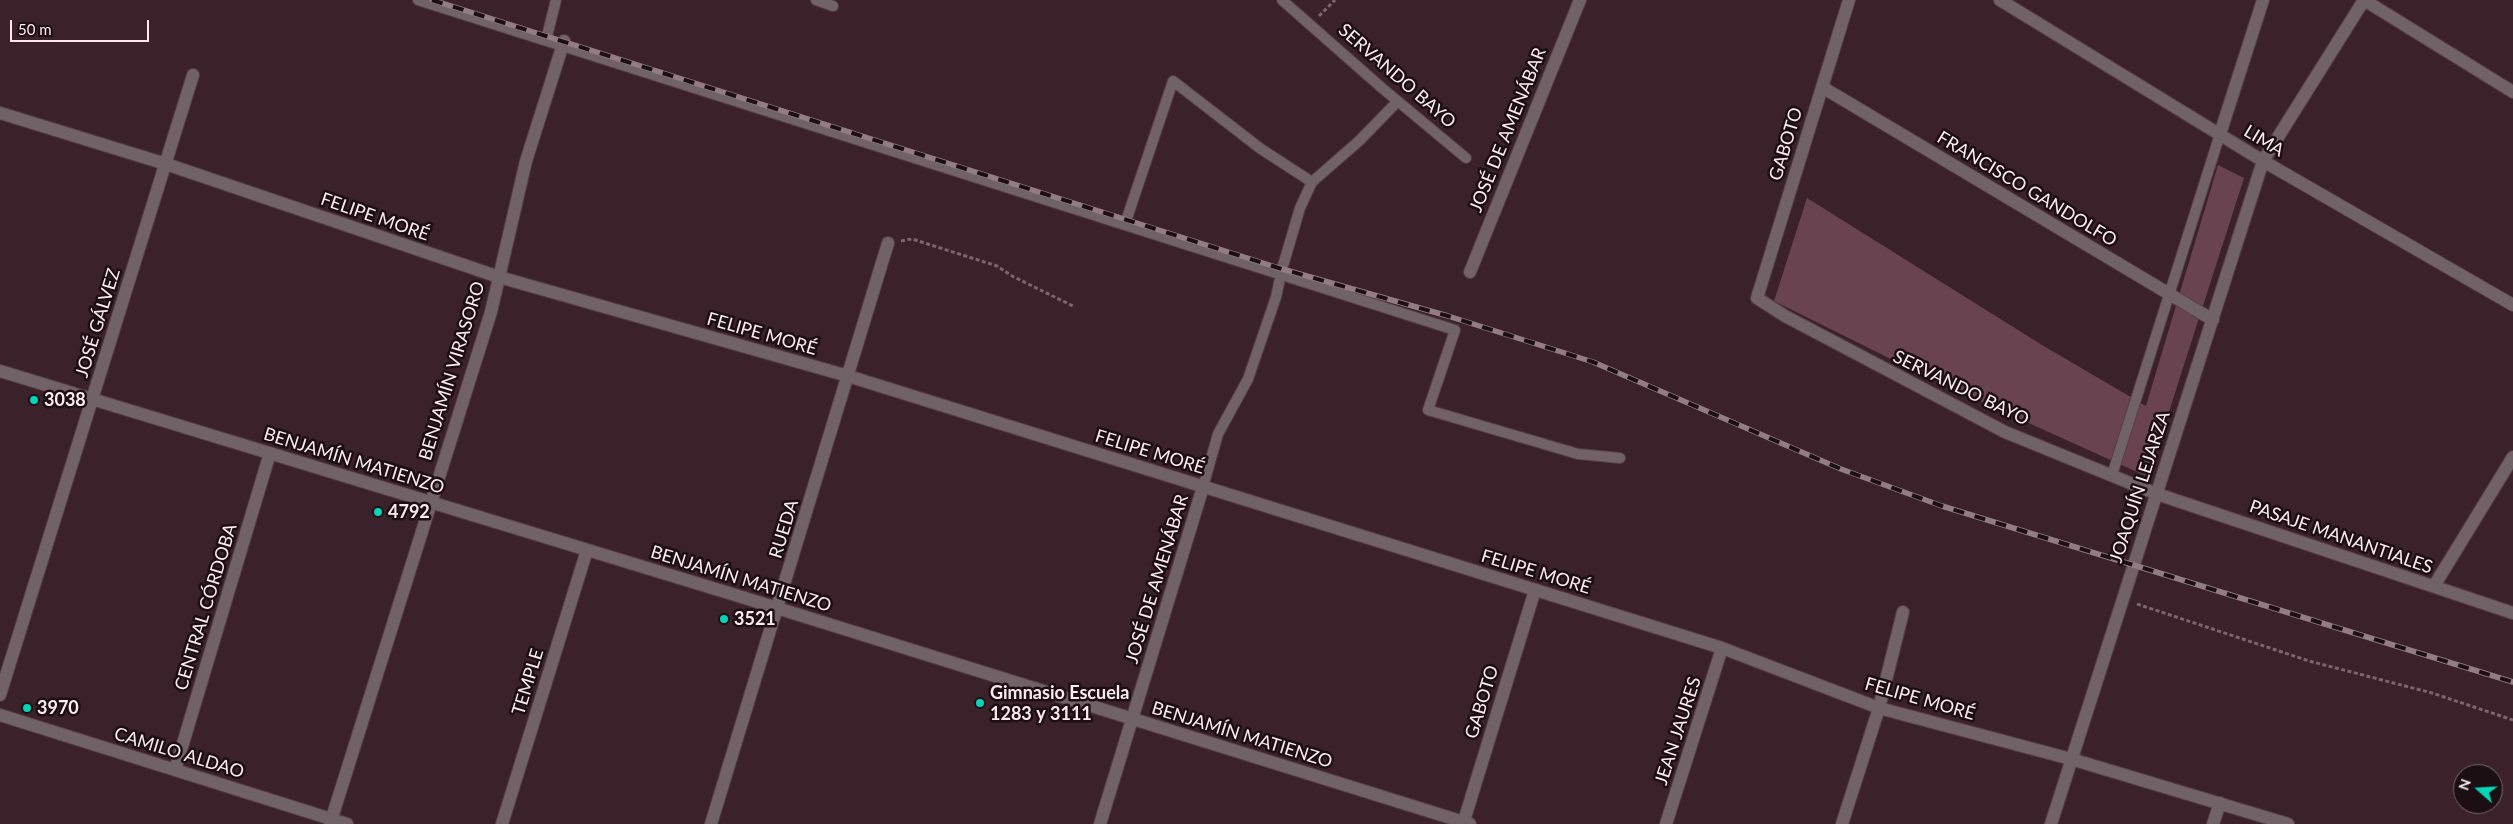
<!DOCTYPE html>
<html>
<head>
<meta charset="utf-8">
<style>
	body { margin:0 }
	#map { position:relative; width:2513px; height:824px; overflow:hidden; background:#3b212a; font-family:Lato,sans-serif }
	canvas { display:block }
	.north { position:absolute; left:2453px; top:764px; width:50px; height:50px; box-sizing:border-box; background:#1b0f13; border:1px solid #75676b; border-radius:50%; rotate:289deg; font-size:14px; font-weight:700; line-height:20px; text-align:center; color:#fdeaf0 }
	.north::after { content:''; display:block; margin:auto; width:18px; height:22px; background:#04d5b6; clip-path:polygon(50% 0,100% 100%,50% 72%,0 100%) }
	.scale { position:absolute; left:10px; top:20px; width:139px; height:22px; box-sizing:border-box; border:2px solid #fdeaf0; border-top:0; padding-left:6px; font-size:15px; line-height:18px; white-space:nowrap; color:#fdeaf0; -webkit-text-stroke:4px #1b0f13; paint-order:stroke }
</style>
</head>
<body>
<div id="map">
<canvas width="2513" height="824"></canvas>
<div class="north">N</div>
<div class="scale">50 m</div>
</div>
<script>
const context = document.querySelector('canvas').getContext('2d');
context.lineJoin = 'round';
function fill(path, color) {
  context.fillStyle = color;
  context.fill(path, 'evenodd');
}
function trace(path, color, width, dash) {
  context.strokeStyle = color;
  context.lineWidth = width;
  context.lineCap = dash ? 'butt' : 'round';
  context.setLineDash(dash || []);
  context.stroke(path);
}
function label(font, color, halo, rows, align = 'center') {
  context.font = font + ' Lato,sans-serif';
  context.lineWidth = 5;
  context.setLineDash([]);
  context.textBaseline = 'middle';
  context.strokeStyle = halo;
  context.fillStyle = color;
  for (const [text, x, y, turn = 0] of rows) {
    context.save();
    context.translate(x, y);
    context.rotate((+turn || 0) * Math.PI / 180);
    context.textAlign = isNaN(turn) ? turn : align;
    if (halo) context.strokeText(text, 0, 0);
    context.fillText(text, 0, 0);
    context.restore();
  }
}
const green = new Path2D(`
	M2218,165L2244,178L2148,477L1925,376L1774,301L1807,198L2042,345L2146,406Z`);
const path = new Path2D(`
	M1319,16L1335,0
	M901,241L912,239L997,266L1012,276L1075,307
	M2137,604L2309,661L2432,693L2513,720`);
const lane = new Path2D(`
	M418,0L1455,330L1428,410L1578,454L1620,458
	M816,0L833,6
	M1282,0L1382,88L1466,158
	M546,40L556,0
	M1125,224L1173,81L1261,149L1312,182
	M2112,475L2220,134
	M1203,487L1218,434L1248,379L1276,297L1282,269L1300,208L1312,182L1359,141L1397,102`);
const street = new Path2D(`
	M1849,0L1757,298L1785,316L2005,432L2157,494L2513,613
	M2000,0L2263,161L2513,305
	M2364,0L2513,92
	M1822,87L2213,320
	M0,113L166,164L499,277L848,376L1722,648L1879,708L2071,759L2288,824
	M2220,134L2263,0
	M1470,272L1580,0
	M0,371L732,594L1470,824
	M2434,586L2513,457
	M0,695L193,75
	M0,715L347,824
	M175,770L270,453
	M330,824L491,312L526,161L564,41
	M502,824L587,550
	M711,824L888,243
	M1100,824L1203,487
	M1463,824L1535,590
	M1666,824L1722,648
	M1842,824L1879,708L1903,612
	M2051,824L2263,161L2364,0
	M2213,824L2220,803`);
const rail = new Path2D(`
	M432,0L1282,269L1448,316L1593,362L1841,469L1942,506L2513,682`);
const markers = [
	[34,400,5,"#04d5b6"],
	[378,512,5,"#04d5b6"],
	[724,619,5,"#04d5b6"],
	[980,703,5,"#04d5b6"],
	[27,708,5,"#04d5b6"]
];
const streetNames = [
	["SERVANDO BAYO",1397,76,41],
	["JOSÉ DE AMENÁBAR",1508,130,-68],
	["LIMA",2264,141,31],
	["GABOTO",1786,144,-73],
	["FRANCISCO GANDOLFO",2027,189,31],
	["FELIPE MORÉ",375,217,19],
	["JOSÉ GÁLVEZ",98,323,-73],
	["FELIPE MORÉ",762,334,16],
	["BENJAMÍN VIRASORO",452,371,-73],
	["SERVANDO BAYO",1961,388,26],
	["FELIPE MORÉ",1150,452,17],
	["BENJAMÍN MATIENZO",354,461,17],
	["JOAQUÍN LEJARZA",2140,487,-72],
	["RUEDA",784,529,-73],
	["PASAJE MANANTIALES",2341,537,19],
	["FELIPE MORÉ",1536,572,17],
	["BENJAMÍN MATIENZO",741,579,17],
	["JOSÉ DE AMENÁBAR",1157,579,-73],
	["CENTRAL CÓRDOBA",206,607,-73],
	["TEMPLE",528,682,-73],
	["FELIPE MORÉ",1920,699,16],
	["GABOTO",1482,702,-73],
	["JEAN JAURES",1678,731,-72],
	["BENJAMÍN MATIENZO",1242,735,17],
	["CAMILO ALDAO",179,753,17]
];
const poiNames = [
	["3038",44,400],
	["4792",388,512],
	["3521",734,619],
	["Gimnasio Escuela",990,693],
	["1283 y 3111",990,714],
	["3970",37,708]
];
fill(green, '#694350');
trace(lane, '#563d46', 12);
trace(street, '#563d46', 14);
trace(path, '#7d656d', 3, [4, 2.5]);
trace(lane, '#706266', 10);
trace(street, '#706266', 12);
trace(rail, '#937c84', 5.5);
trace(rail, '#1b0f13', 4, [11]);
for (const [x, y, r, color] of markers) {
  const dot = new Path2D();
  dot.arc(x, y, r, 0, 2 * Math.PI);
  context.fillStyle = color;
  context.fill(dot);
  trace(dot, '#1b0f13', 2);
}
label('18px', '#fdeaf0', '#1b0f13', streetNames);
label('bold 18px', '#fdeaf0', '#1b0f13', poiNames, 'left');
</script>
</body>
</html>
